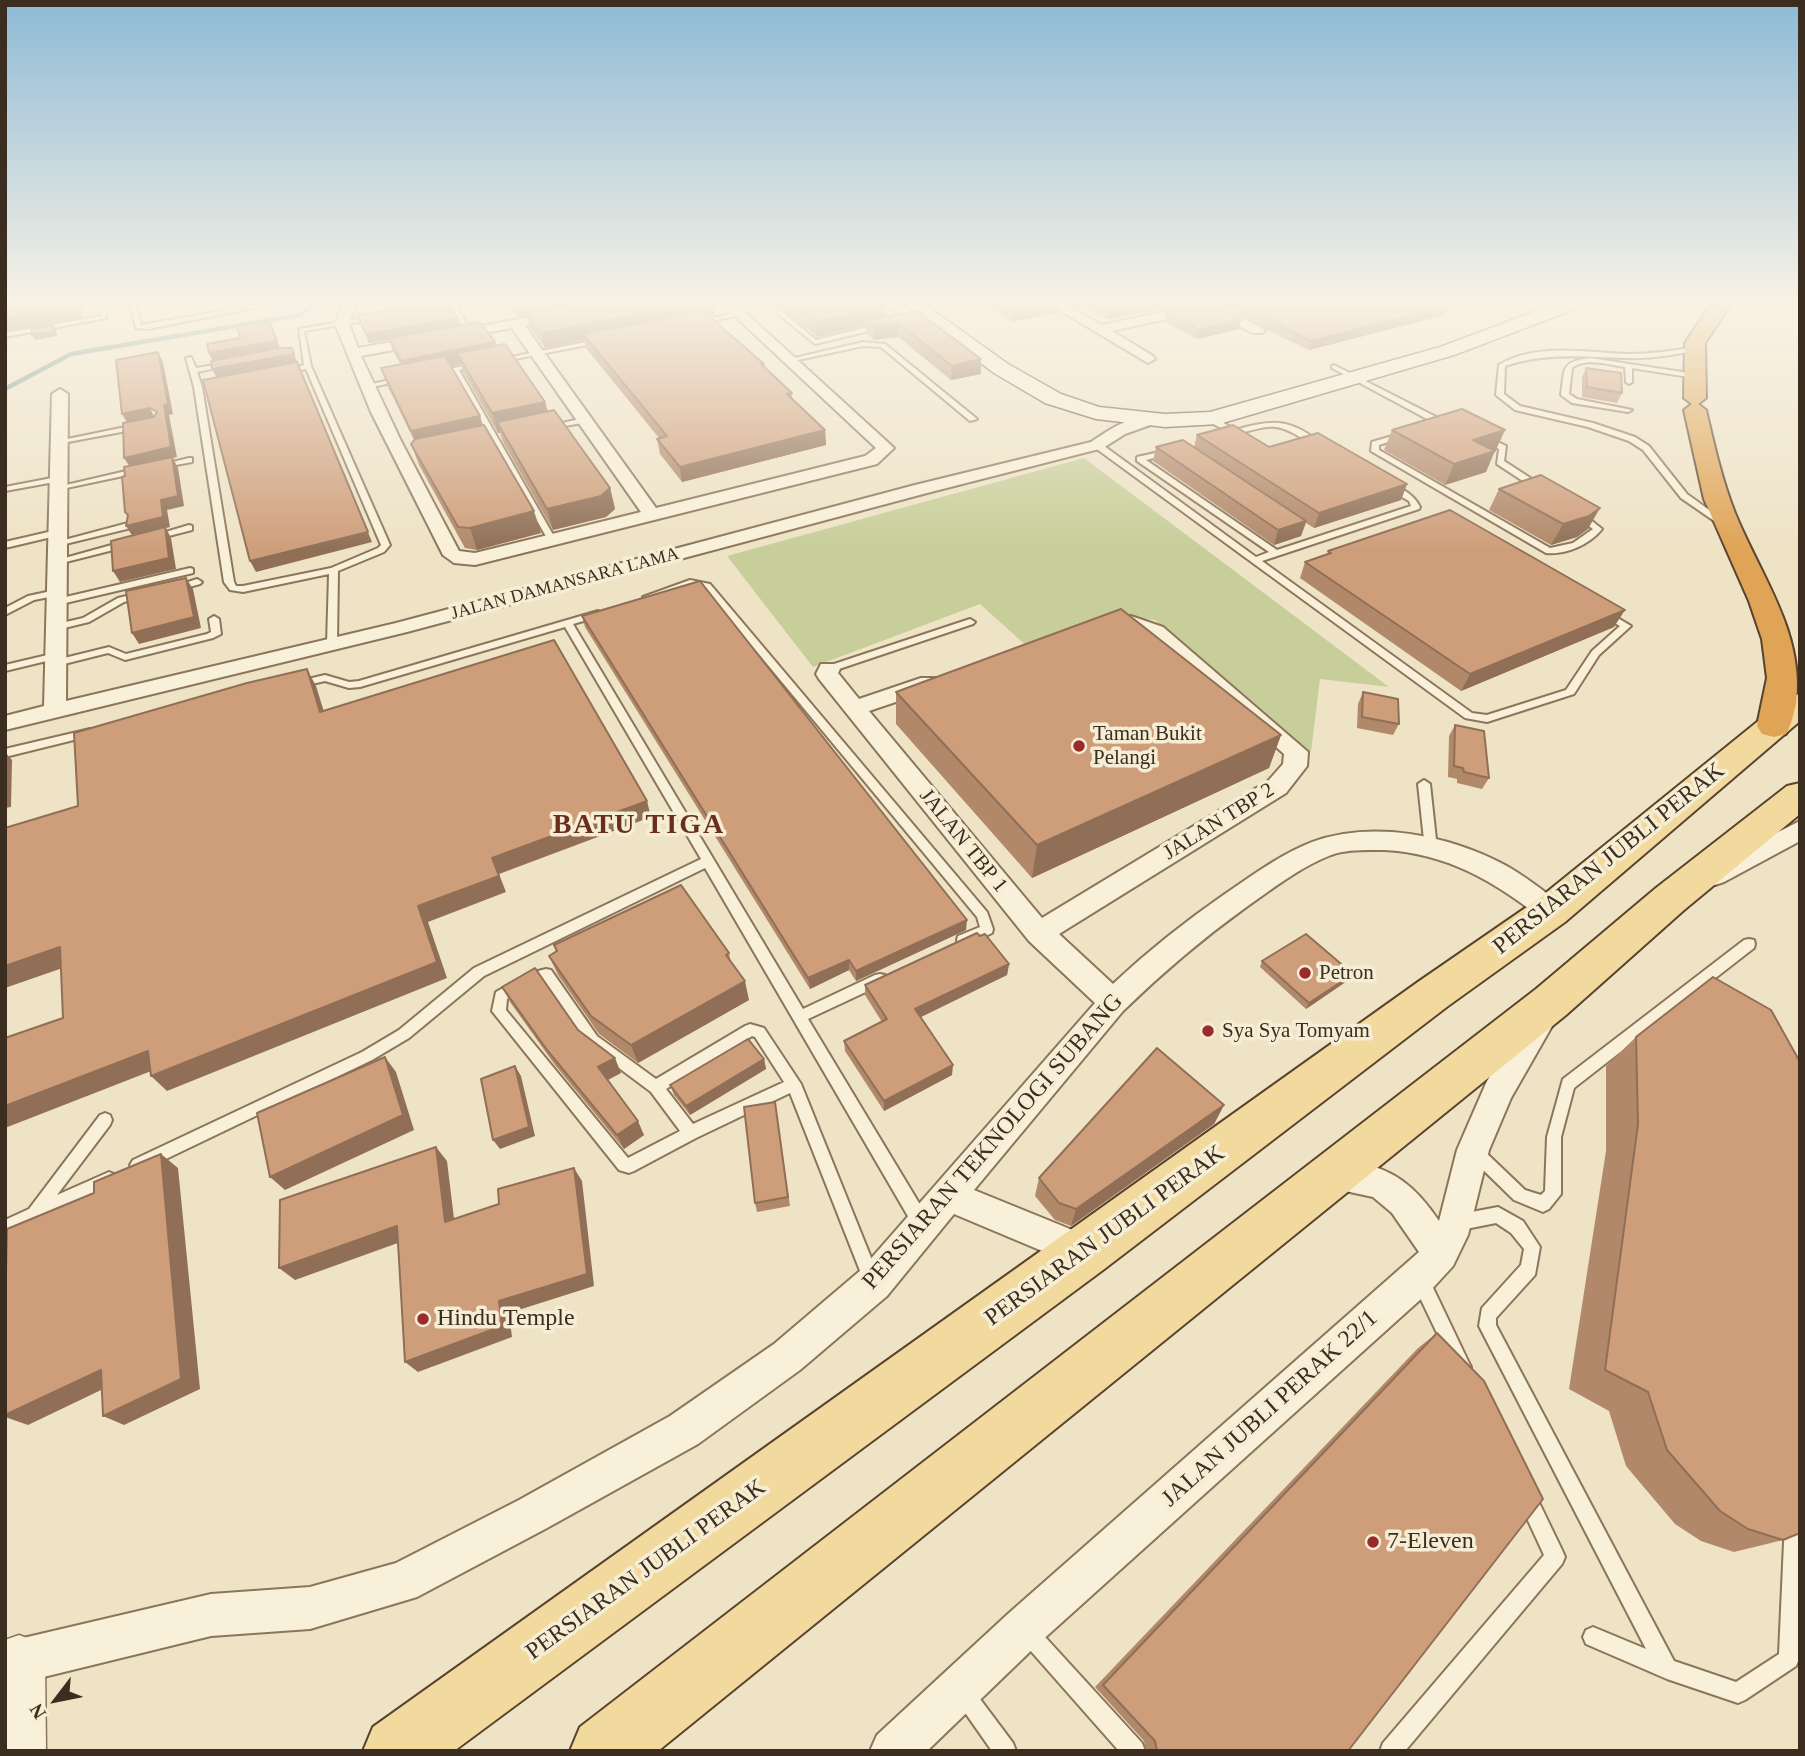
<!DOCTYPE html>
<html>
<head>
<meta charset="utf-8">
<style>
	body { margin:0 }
	#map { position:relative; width:1805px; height:1756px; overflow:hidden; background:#efe3c6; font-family:"Times New Roman",serif }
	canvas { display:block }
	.frame { position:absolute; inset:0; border:7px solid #3b2d1f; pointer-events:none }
	.north { position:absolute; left:21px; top:1665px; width:70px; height:70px; -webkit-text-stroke:5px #f6edd5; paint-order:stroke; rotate:238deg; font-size:19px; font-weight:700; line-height:28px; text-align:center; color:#3b2d1f }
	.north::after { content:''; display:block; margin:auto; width:24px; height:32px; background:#3b2d1f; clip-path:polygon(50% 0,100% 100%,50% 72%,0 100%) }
</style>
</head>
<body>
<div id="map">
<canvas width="1805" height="1756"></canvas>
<div class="frame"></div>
<div class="north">N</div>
</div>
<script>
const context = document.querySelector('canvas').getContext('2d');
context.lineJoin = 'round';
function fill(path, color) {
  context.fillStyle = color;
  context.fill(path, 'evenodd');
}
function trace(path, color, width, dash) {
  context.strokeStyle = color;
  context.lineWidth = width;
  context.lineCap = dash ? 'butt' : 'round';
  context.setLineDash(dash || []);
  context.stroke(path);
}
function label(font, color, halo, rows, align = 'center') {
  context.font = font + ' "Times New Roman",serif';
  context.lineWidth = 7;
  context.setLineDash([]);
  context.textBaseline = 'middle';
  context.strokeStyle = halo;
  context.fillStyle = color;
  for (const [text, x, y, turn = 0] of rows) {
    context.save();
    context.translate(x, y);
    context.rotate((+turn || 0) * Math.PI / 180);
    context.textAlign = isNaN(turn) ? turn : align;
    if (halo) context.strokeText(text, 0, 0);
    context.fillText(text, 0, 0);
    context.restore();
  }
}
const green = new Path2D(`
	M1084,458L1389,687L1320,679L1311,752L1155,620L1103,615L1030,649L980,604L813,667L727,556Z`);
const stream = new Path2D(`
	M5,389L71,354L300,315L314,304`);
const service = new Path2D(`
	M99,304H105L106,318L5,337V333L101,316Z
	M130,304H136L141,325L260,304H272L149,329L136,328Z
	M448,304H460L456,306L472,333H468L450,307L434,310L431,308Z
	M766,304H773L816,340L896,320L875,304H882L903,320L899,324L815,344Z
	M739,312L741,315L698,324L695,322Z
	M375,316L377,319L304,331L311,366L390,545L384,552L338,571L337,644L332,647L327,644L329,574L243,592L230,590L224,582L194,387L186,358L191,357L196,368L228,363L231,365L197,372L202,387L234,582L236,586H243L331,568L378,548L381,545L306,369L285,373L282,371L304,365L299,329Z
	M601,339L604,341L603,342L499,362L496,360Z
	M863,342L885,344L977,419L970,421L881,347L863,346L789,362L786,360Z
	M1695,347L1698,349L1697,350C1674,355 1650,359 1626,358C1584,357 1546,352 1505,366L1504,394L1520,406L1593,423L1635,437L1649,446L1687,494L1726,522V526L1723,527L1681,498L1643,450L1629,441L1588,427L1515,410L1496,395L1499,365C1537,342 1587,353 1629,354C1651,354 1673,351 1695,347Z
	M1590,358L1695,374L1698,376L1695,378L1632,368V382L1629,384L1626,382L1625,367C1609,365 1586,357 1572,368L1569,394L1577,399L1632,410L1628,412L1572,403L1561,395C1565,369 1560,362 1590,358Z
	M478,363L480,364V366L459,370L556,540L555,542L548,540L453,371L437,374L434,372Z
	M1334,365L1446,422L1447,424L1440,426L1332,368V366Z
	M402,377L405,379L404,380L368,388L364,386Z
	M1208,417H1214L1235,430C1273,419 1290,418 1322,444L1315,446C1276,422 1277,423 1234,435L1208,421Z
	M584,418H587V422L549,429L545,427Z
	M140,424H143V428L57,444L53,442Z
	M1399,434L1406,436L1379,445V450L1550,548L1573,543L1593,529L1576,517V513H1582L1602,529C1589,545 1566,555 1546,553L1371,451L1372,442Z
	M1482,437H1488L1506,446L1504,461L1541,485V489H1535L1497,464L1499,449L1482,441Z
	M1094,443H1100L1256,557L1269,552L1137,461V457L1173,449V453L1146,460L1277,550L1411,506L1409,501L1388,489V485C1400,485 1415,496 1420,507L1419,509L1262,561L1472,713L1487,715L1566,690L1592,651L1620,626L1600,615V611H1606L1631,626L1599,655L1574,694L1487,722L1465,718L1094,447Z
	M189,458H192V462L160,468L156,466Z
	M139,468H142V472L57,490L53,488Z
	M57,477H60V481L5,491V487Z
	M128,523L132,526L131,528L57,546L53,543Z
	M189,525L192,526V530L153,540L149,537Z
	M57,530L60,531V535L5,548V542Z
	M126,541L129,542V546L58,564L54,561Z
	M190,568L193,569V573L57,605L52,602L57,599Z
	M197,579L202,582L200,584L175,591L170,588Z
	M690,580L710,584L987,912L993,929L992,933L968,944H958L957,940L958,936L980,927L977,917L704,588L691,586L648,600L643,597Z
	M56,590L59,591V595L34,600L5,615V608L28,596Z
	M143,592L146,593V597L124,602L89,622L56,630L51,627L53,625L83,618L118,598Z
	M598,611L603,614L601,616L573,624L803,1009L875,975L880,974L885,975L887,979L885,983L808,1019L928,1218L930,1224L928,1230L922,1232L916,1230L705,868L484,976L409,1038L372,1060L143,1170L138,1172L133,1170L130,1165L133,1160L362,1052L399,1030L474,968L701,859L565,627L360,687L349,688L325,681L299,687L294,684L295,682L325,675L349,682L359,681Z
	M214,616L219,619L221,634L213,638L125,660L108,653L56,666L51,663L52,661L109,647L126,654L207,634L211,632L209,619Z
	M970,619L975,622L973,624L833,671L829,672L824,669L825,667Z
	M56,653L61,656L59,658L5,671V665Z
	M90,729L95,733L94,735L5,757V749Z
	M1424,780L1430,784L1437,849L1431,853L1425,849L1418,784Z
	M1749,939L1754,940L1755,944L1754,948L1574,1088L1561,1137V1194L1549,1209L1543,1212L1514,1200L1471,1158L1468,1153L1471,1148L1476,1146L1481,1148L1525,1190L1541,1195L1545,1191L1547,1137L1563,1079L1744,940Z
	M546,969L551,970L597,1036L656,1079L745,1026L750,1024L764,1028L801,1084L880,1280L878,1286L872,1288L866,1286L790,1093L696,1138L634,1171L629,1173L619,1170L492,1011L496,992L530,973ZM543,980L587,1044L651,1092L680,1131L628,1158L506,1010L507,999ZM752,1036L755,1037L784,1082L693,1124L666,1089Z
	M105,1113L110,1115L112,1120L110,1125L57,1195L109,1172L114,1174L117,1179L114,1184L5,1236V1220L29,1209L100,1115Z
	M1498,1207L1523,1221L1540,1247L1535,1275L1496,1318V1325L1674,1661L1736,1682L1779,1654L1785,1520L1788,1513L1795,1510L1800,1512L1799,1659L1796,1666L1745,1700L1738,1703L1667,1679L1586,1644L1583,1637L1586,1630L1593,1627L1646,1649L1479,1326L1482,1308L1521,1265L1524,1249L1511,1233L1496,1223L1456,1231L1450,1229L1448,1223L1450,1217L1456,1215Z
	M1420,1271L1426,1273L1468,1361L1471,1367L1468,1373L1462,1376L1456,1373L1414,1285L1412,1279L1414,1273Z
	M1527,1490L1534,1492L1562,1550L1565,1557L1562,1564L1405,1751H1380L1383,1743L1544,1555L1518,1499L1520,1492Z
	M1029,1624L1036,1627L1142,1743L1145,1751H1119L1022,1641L1019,1634L1022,1627Z
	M964,1684L971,1687L1013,1743L1016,1751H992L957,1701L954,1694L957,1687Z`);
const minor = new Path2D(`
	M343,304H356L349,324L358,348L604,304H631L625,308L525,326L656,508L865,456L876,448L722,304H736L894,448L877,464L475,565L454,563L443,555L371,412L335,324ZM512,328L641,512L475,553L459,551L401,441L361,356Z
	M1049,304H1065L1102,325L1199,304H1222L1221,306L1265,330L1263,333H1253L1207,310L1112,331L1153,356L1155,359L1148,363Z
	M60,389L68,394L66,701L396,623L915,485L1091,442C1107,431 1133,413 1153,418L1155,421L1153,424L1125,434L1103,448L927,493L407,632L5,730V716L44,706L52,394Z
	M1131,616L1163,627L1308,752L1307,766L1286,793L1059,934L1113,984C1148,951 1186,921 1225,894C1253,875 1281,854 1312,842C1372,820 1448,835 1503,864C1524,875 1542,890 1561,904L1564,911L1561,918L1551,921L1541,918C1494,881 1446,853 1384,850C1366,850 1348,849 1331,855C1300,867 1272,889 1245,908C1202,939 1162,973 1123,1011L974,1190L1097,1240L1102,1252L1097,1264L1085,1269L954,1214L887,1296L800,1370L698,1444L547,1528L417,1597L310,1629L211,1636L19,1683L5,1677V1645L19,1639L211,1594L310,1587L396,1563L519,1500L670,1416L774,1344L861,1270L1095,1003L1029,941L819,679L816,674L821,664H837L840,669L838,673L859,699L921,678H937L940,683L937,688L869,711L1042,918L1268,781L1283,764L1284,754L1149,635L1129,628H1102L1099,624L1102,620Z
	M1800,821V841L1724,882L1715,885L1706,882L1702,875L1706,868Z
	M1540,1008L1550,1012L1555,1021L1511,1098L1489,1150L1468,1235L1453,1266L1431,1290L1039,1643L927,1751H870L877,1735L1009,1613L1419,1252L1392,1213L1373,1197L1318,1185L1314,1174L1318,1163C1330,1158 1338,1160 1351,1162C1393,1167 1416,1187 1439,1221L1457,1150L1487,1081L1530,1012Z`);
const tertiary = new Path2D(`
	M19,1635L38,1642L45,1661L46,1751H5V1640Z`);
const secondary = new Path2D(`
	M903,304H924L1008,364L1061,394L1099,407L1165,414L1210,412L1440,347L1555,304H1580L1578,308L1454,355L1219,424L1165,427L1096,419L1045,403L994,373Z`);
const primary = new Path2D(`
	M1800,694V721L1565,922L1448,1006L1103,1270L454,1751H363L373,1727L1418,982L1537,900L1788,697Z
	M1800,783V814L1684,910L1566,1015L658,1751H570L580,1727L1536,989L1656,888L1787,786Z`);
const motorway = new Path2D(`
	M1711,304H1731L1705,343L1706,398L1698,404L1706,410C1714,445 1722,480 1735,513C1760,575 1805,633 1796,704C1793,714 1792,724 1786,734L1774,737L1762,734L1757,726L1767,678L1762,639L1749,601L1704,499L1684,410L1692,404L1684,398L1685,343Z`);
const wall = new Path2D(`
	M509,304H713L714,314L709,315L792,393V399L825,430L826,445L682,482L660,454L657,439L659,438L586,348L584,340L545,348L530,328L526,315L517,317L510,309Z
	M776,304H882L885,306V317L917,311L981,374L951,380L898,337L874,340L867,334L866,325L817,337Z
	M984,304H1058L1057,312L1012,322Z
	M1070,304H1186L1107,319L1084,306L1076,307Z
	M1226,304H1296L1309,310L1445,315L1309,350L1267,330Z
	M1166,313L1241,319L1239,329L1197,339L1165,322Z
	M357,315L460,325L496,346L610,488L615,509L606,517L553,530L503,442L500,433H498L463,372L461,364L451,366L480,416L482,425L541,533L477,550L465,548L419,465L411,444L414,440L388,387L381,368L400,364L394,353L389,340L369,343Z
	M1586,368L1622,393L1617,403L1582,397V377Z
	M1392,430L1496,450L1494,451L1486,472L1445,485L1384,450Z
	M1197,435L1407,484L1401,500L1314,528L1306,523L1301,536L1274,545L1153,461L1156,447H1194Z
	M1499,489L1588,529L1577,537L1551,545L1489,510Z
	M1328,551L1614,627L1461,691L1300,578L1305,562L1327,554Z
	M582,616L966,930L856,981L849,970L810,989L585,627Z
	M896,692L1281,735L1269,768L1032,878L896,724Z
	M1363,692L1399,724L1393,735L1357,728L1358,704Z
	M1455,725L1489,778L1482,789L1457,783V779L1448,777L1449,736Z
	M554,945L729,953L731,963L749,1000L638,1063L599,1034L558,975L549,956L556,951Z
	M1262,961L1350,979L1306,1009L1260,967Z
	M1009,964L1007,975L920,1017L952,1075L884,1111L845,1051L844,1041L882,1022L865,995V985Z
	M502,987L578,1030L621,1073L607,1080L644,1135L624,1149L555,1065L510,1002Z
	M1636,1037L1783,1540L1734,1552L1701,1541L1675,1524L1626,1466L1609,1411L1569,1389L1606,1151V1066Z
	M764,1059L766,1069L690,1115L674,1095L670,1085Z
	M775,1102L790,1206L757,1212L755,1203Z
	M1224,1105L1214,1124L1071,1226L1055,1220L1035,1196L1039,1178Z
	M1437,1333L1348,1751H1146L1144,1741L1095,1687L1418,1348Z`);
const shadedWall = new Path2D(`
	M76,304H81L83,317L5,331V317Z
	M514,304H590L526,313V315L517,317Z
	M691,304H713L714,314L587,339L583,334L584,340L545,348L541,333Z
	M1053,304H1058L1057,312L1012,322L1013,313Z
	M1077,304H1084V306L1076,307Z
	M1141,304H1186L1107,319L1109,310Z
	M885,306V320H866V325L817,337L816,322Z
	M1449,306L1445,315L1309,350L1311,341Z
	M458,318L461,327L369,343L366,334Z
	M1241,319L1239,329L1197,339L1199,330Z
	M269,321L281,350L213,362L209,353L277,341Z
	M898,323V337L874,340L873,326Z
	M53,325L56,330L57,336L35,340L32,335Z
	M495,342L499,357L457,353L461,364L406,375L401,361Z
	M158,352L163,362L173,414L169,415L177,457L173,458L178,468L184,506L167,510L170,527L166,528L171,538L176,569L120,582L113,571L133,537L126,526L163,517L124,458L164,405Z
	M294,354L372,542L256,572L250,561L217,378L212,369Z
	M981,359V374L951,380L952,366Z
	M545,402L551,422H497L500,433H498L492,413Z
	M150,408L155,418L128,424L122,414Z
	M480,416L486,436L419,451L411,431Z
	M825,430L826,445L682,482L680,467Z
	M1505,430L1496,450L1464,460L1473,440Z
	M1495,451L1486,472L1445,485L1454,464Z
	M1407,484L1401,500L1314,528L1319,513Z
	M610,488L615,509L606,517L553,530L547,509Z
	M1600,508L1588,529L1577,537L1551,545L1563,524Z
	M534,511L541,533L477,550L470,528Z
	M1306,521L1301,536L1274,545L1278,530Z
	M186,578L193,589L201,628L139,644L132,633Z
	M1625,610L1614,627L1461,691L1470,674Z
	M307,669L316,686L329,728L320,712Z
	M1281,735L1269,768L1032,878L1037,845Z
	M5,752L12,760L11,807L5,808Z
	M647,801L651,817L499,874L506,892L428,922L447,978L167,1091L151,1076L492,858Z
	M967,920L966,930L856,981V971Z
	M60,947L77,963L5,988V966Z
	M849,960V970L810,989L808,978Z
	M1009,964L1007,975L915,1020V1009Z
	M1353,974L1350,979L1306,1009L1309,1003Z
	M745,981L749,1000L638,1063L631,1045Z
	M148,1051L164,1066L5,1128V1106Z
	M385,1057L396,1072L414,1130L285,1190L270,1177Z
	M615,1058L621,1073L604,1082L598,1067Z
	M764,1059L766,1069L690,1115L686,1106Z
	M953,1065L952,1075L884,1111V1101Z
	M515,1066L521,1076L535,1136L500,1149L493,1140Z
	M1224,1105L1214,1124L1071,1226L1076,1209Z
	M638,1121L644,1135L624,1149L617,1135Z
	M436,1147L447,1161L456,1235L445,1222Z
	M161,1154L178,1168L200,1389L124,1425L103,1416Z
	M574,1168L582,1181L594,1286L509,1313L512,1337L418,1372L405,1362L499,1301Z
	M397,1226L409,1239L295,1280L279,1268Z
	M101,1370L122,1380L28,1425L5,1417V1415Z`);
const building = new Path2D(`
	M5,304H76V305L5,317Z
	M427,304H448L458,318L366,334L357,315Z
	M579,304H691L541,333L526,313Z
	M793,304H882L885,306L816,322Z
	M999,304H1053L1013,313Z
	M1097,304H1141L1109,310Z
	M1208,304L1241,319L1199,330L1166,313Z
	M1243,304H1296L1309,310L1333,304H1444L1449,306L1311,341L1270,320Z
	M703,311L764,364H761L792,393L787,394L825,430L680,467L657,439L667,436L583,334Z
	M917,311L981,359L952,366L898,323L873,326L866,320Z
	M269,321L277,341L209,353L207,344L240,338L237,326Z
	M480,322L495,342L401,361L389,338Z
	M53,325L54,331L32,335L31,329Z
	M505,344L545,402L492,413L457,353Z
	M279,348H292L294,354L212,369L211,361Z
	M158,352L168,404L164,405L171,447L124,458L123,423L154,417L157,412L150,408L122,414L116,360Z
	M445,356L480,416L411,431L381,368Z
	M297,362L368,532L250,561L203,380Z
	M1586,368L1621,373L1622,393L1587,387Z
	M1462,409L1505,430L1473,440L1495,451L1454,464L1392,430Z
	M554,410L610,488L601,496L547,509L497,422Z
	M484,425L534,511L470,528L458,527L411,444L415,439Z
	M1233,425L1269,447L1318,433L1407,484L1319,513L1197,435Z
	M1183,440L1306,521L1278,530L1156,447Z
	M172,457L178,496L161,500L163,517L126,526L128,515L125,512L122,477L125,476L124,467Z
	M1541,475L1600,508L1589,516L1563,524L1499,489Z
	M1450,510L1625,610L1470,674L1305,562L1331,553L1328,551Z
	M165,527L169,558L113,571L111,541Z
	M186,578L194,617L132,633L126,591Z
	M700,581L967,920L856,971L849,960L808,978L582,616Z
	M1121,609L1281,735L1037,845L896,692Z
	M554,640L647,801L492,858L499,876L418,906L437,962L151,1076L148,1051L5,1106V1038L63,1018L60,947L5,966V828L78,806L74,733L247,683L307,669L320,712Z
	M1363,692L1398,699L1399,724L1362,717Z
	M1455,725L1484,731L1489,778L1464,772L1463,768L1454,766Z
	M681,885L729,953L726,955L745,981L631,1045L591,1016L549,956L557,951L554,945Z
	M977,933L980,936L985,934L1009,964L915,1009L953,1065L884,1101L844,1041L887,1019L865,985Z
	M1306,934L1353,974L1309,1003L1262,961Z
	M535,968L578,1030L615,1058L598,1067L638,1121L617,1135L547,1050L502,987Z
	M1713,977L1771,1010L1800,1062V1533L1783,1540L1748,1529L1720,1511L1667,1450L1648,1392L1605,1370L1638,1124L1636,1037Z
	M748,1039L764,1059L686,1106L670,1085Z
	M1157,1048L1224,1105L1076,1209L1059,1203L1039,1178Z
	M385,1057L403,1115L270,1177L257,1113Z
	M515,1066L529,1127L493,1140L481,1079Z
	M775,1102L788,1197L755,1203L744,1107Z
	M436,1147L445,1222L499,1204L498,1189L574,1168L587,1274L499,1301L502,1326L405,1362L397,1226L279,1268L280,1200Z
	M161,1154L181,1379L103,1416L101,1370L5,1415V1314L7,1229L94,1193V1182Z
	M1437,1333L1484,1381L1543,1499L1348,1751H1157L1155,1741L1103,1685Z`);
const markers = [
	[1079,746,7,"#9b2b2a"],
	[1305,973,7,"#9b2b2a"],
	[1208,1031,7,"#9b2b2a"],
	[423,1319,7,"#9b2b2a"],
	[1373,1542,7,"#9b2b2a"]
];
const farStreetnames = [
	["JALAN DAMANSARA LAMA",565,584,-15]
];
const poiNames = [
	["Taman Bukit",1093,734],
	["Pelangi",1093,758],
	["Petron",1319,973],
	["Sya Sya Tomyam",1222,1031]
];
const streetNames = [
	["JALAN TBP 2",1219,822,-32],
	["JALAN TBP 1",963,841,51]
];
const nearStreetnames = [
	["PERSIARAN JUBLI PERAK",1609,859,-39],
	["PERSIARAN TEKNOLOGI SUBANG",993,1142,-49],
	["PERSIARAN JUBLI PERAK",1105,1236,-36],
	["JALAN JUBLI PERAK 22/1",1270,1409,-42],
	["PERSIARAN JUBLI PERAK",646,1570,-36]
];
const nearPoinames = [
	["Hindu Temple",437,1319],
	["7-Eleven",1387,1542]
];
const districtNames = [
	["BATU TIGA",639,826]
];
fill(green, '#c7ce99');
trace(stream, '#6d9189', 4.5);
trace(service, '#8b755b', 4);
trace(minor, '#8b755b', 4);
trace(tertiary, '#8b755b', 3);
trace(secondary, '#6d563e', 3);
trace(primary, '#59432f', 4);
trace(motorway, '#59432f', 4);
fill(service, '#f9f0d9');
fill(minor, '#f9f0d9');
fill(tertiary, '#f9f0d9');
fill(secondary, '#f9f0d9');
fill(primary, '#f2d99e');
fill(motorway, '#dfa456');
fill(wall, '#b1886a');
fill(shadedWall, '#906f56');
fill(building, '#ce9e7b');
trace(building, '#906f56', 2);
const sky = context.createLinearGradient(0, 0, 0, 550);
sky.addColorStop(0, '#8ebad6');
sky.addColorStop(0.55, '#f8f2e5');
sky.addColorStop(1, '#f8f2e500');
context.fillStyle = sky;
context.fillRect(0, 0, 1805, 550);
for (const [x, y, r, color] of markers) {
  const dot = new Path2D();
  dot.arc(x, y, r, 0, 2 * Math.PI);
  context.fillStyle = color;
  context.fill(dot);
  trace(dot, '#f6edd5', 2.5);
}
label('18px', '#3b2d1f', '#f6edd5', farStreetnames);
label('21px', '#3b2d1f', '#f6edd5', poiNames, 'left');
label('21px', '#3b2d1f', '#f6edd5', streetNames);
label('24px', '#3b2d1f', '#f6edd5', nearStreetnames);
label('24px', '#3b2d1f', '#f6edd5', nearPoinames, 'left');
context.letterSpacing = '2px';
label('bold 28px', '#682e1e', '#f6edd5', districtNames);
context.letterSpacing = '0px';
</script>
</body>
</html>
